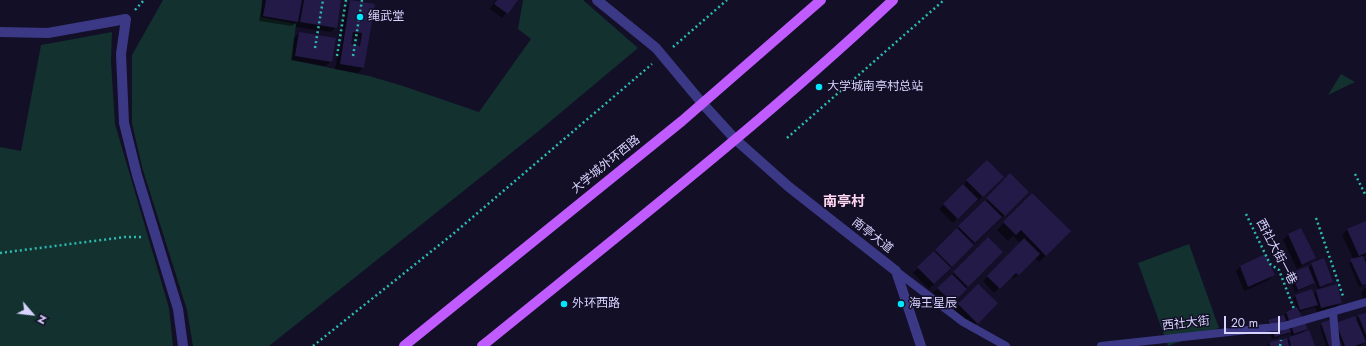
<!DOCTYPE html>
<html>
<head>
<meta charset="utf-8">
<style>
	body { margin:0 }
	#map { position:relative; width:1366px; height:346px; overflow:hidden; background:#130f27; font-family:Jost,sans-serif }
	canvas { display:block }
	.north { position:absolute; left:12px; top:294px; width:40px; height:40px; -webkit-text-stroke:3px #130f27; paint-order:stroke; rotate:118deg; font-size:11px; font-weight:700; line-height:16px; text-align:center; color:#d9d4ff }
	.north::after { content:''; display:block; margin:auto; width:14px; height:18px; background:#d9d4ff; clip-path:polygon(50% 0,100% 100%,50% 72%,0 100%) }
	.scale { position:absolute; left:1224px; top:316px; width:56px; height:18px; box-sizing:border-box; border:2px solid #d9d4ff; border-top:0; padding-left:5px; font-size:12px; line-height:14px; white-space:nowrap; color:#d9d4ff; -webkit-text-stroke:3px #130f27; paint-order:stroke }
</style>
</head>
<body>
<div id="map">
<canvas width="1366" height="346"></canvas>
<div class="north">N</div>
<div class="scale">20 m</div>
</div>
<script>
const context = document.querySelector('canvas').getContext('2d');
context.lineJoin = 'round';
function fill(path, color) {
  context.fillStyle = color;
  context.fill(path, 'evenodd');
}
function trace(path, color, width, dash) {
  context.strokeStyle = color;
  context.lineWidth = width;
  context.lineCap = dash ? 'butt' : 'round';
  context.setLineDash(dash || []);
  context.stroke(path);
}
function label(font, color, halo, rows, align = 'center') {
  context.font = font + ' Jost,"Noto Sans SC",sans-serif';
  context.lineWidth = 3;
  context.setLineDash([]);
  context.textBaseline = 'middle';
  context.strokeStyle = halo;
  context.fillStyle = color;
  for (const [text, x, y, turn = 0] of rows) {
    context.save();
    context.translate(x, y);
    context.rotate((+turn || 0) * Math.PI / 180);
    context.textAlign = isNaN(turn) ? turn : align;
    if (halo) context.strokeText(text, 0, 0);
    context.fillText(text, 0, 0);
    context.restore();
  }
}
const green = new Path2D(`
	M163,0H262L261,17L296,24L292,60L369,76L403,86L479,112L531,39L518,29L523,0H583L638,48L540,130L269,346H193L187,310L142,167L132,123V55Z
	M112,32L111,61L115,124L169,308L173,346H0V147L21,151L41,45Z
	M1341,74L1355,82L1328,95Z
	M1189,244L1219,328L1168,346L1138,263Z`);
const shadow = new Path2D(`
	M263,0H340L336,27L331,32L296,27L297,21L292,26L259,21Z
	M496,0H517L502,18L490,9Z
	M351,1L373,5L363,68L358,73L335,69L339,49L341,46L343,35H341L346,6ZM351,37L360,38L359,46L350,45Z
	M299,33L331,61L326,66L291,60L294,38Z
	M987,161L1002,177L978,201L976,200L953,223L939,209Z
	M1010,174L1028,192L929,289L913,273L982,204Z
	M1032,194L1070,231L1039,262L1035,258L1013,279L1011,277L994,293L983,281L1020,243L1013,236L1008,241L997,230Z
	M1366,222V255L1362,257L1364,260L1366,258V284L1359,287L1349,263L1354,260L1342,235L1347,230Z
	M1301,229L1315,257L1310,262L1297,269L1283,240L1288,235Z
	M988,238L1002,252L947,307L933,293Z
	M1312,264L1332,282L1330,284L1318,289L1315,281L1312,285L1295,292L1289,277L1291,274L1310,267Z
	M1241,266L1273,275L1269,280L1244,291L1236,271Z
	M978,285L997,303L972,328L954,309Z
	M1365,288H1366V304L1361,293Z
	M1317,291L1341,302L1336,307L1317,313L1315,307L1299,312L1306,329L1302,334L1314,346H1267L1270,343L1287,341L1292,337L1290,332L1288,334L1272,339L1267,323L1269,321L1284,316L1286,312L1297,308L1293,298L1296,296L1313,295Z
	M1366,314V344L1365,341L1360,346H1326L1320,326L1322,324L1333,327L1356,319L1359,316Z`);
const building = new Path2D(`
	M266,0H302L298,22L263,16Z
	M304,0H341L337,28L300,22Z
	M350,0L375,4L364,68L340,64ZM353,32L362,33L360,46L351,44Z
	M497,0H518L508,14L494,4Z
	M299,32L336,38L332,62L295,56Z
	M987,160L1004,177L983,197L966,180Z
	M1010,173L1029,192L1005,216L986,198Z
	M963,184L978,199L958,219L943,204Z
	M1032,193L1071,231L1046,256L1021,230L1016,235L1003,222Z
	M985,200L1002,217L975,243L958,226Z
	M1366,221V253L1359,256L1347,229Z
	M957,228L974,245L952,267L935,250Z
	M1301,228L1316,258L1302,265L1288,234Z
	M988,237L1003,252L968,287L953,272Z
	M1024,238L1040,254L1019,275L1016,273L1000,289L987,276Z
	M934,251L951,268L934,284L917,267Z
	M1265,254L1275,275L1248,287L1240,266Z
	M1363,256L1366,263V284L1362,285L1350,259Z
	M1324,258L1333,282L1320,287L1311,263Z
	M1308,266L1315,283L1298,290L1291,273Z
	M952,274L967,289L953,303L937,288Z
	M978,284L998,303L978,324L958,304Z
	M1337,284L1342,303L1321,308L1316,290Z
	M1312,289L1318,305L1300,310L1295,295Z
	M1297,307L1308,329L1294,334L1286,312Z
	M1366,313V335L1358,315Z
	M1284,315L1291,332L1275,337L1268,320Z
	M1355,316L1366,342L1355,346H1345L1336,323Z
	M1332,319L1342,346H1329L1321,323Z
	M1309,330L1315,346H1291L1289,337Z
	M1287,338L1289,346H1270V342Z`);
const path = new Path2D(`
	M135,10L144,0
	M673,47L727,0
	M315,48L323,0
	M337,56L346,0
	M353,56L362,0
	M787,138L944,0
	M1355,174L1366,196
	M1246,214L1270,264L1279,270L1294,309
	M1316,218L1343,296
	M0,253L125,237H142
	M313,346L453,234L652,64
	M1280,346L1281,340`);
const service = new Path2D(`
	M896,271L963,322L1006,346
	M1333,312L1336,346
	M1101,346L1284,326L1366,302`);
const minor = new Path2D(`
	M597,0L656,48L702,103L735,139L789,187L896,271L921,346
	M0,32L48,33L126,19L121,54L124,123L137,175L178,309L183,346`);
const primary = new Path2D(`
	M404,346L682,121L821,0
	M482,346C621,233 762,123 893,0`);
const markers = [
	[360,17,4,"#00e8ff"],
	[819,87,4,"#00e8ff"],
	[564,304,4,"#00e8ff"],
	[901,304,4,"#00e8ff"]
];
const poiNames = [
	["绳武堂",368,17],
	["大学城南亭村总站",827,87],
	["外环西路",572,304],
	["海王星辰",909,304]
];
const streetNames = [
	["大学城外环西路",606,165,-39],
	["南亭大道",872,236,38],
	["西社大街一巷",1276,252,62],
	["西社大街",1186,324,-6]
];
const quarterNames = [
	["南亭村",844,203]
];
fill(green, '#12312f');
fill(shadow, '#0007');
fill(building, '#231a48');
trace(path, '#2dbbb1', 2.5, [2, 3]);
trace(service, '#3b3986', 8);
trace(minor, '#3b3986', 10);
trace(primary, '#c05bff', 10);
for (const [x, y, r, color] of markers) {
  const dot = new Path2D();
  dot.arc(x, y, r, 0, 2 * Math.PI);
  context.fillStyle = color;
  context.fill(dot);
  trace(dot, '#130f27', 1.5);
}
label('12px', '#d9d4ff', '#130f27', poiNames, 'left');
label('12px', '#d9d4ff', '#130f27', streetNames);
label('bold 14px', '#ffd6f0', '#130f27', quarterNames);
</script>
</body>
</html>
